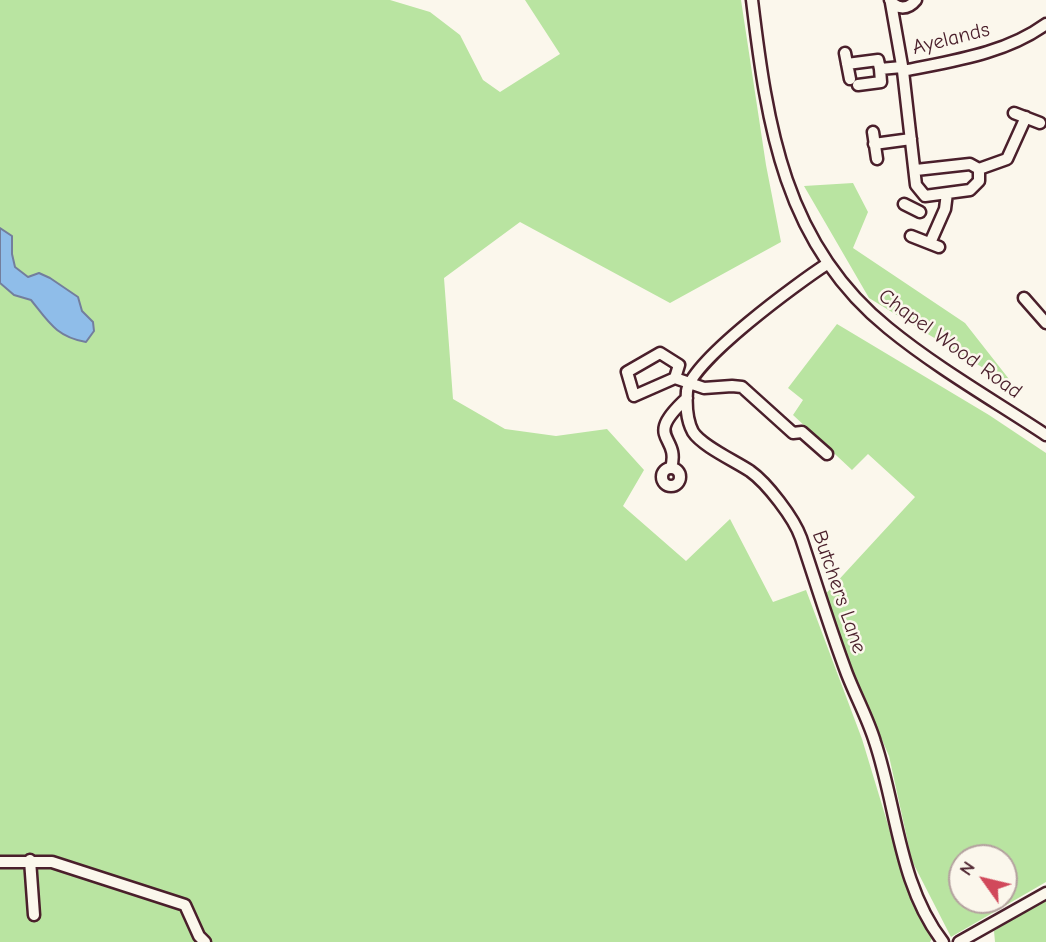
<!DOCTYPE html>
<html>
<head>
<meta charset="utf-8">
<style>
	body { margin:0 }
	#map { position:relative; width:1046px; height:942px; overflow:hidden; background:#fbf7ec; font-family:"Comic Neue",sans-serif }
	canvas { display:block }
	.north { position:absolute; left:948px; top:844px; width:70px; height:70px; box-sizing:border-box; background:#fbf7ec; border:2px solid #b4a19f; border-radius:50%; rotate:304deg; font-size:19px; font-weight:700; line-height:28px; text-align:center; color:#4a1f2b }
	.north::after { content:''; display:block; margin:auto; width:24px; height:32px; background:#d1495b; clip-path:polygon(50% 0,100% 100%,50% 72%,0 100%) }
</style>
</head>
<body>
<div id="map">
<canvas width="1046" height="942"></canvas>
<div class="north">N</div>
</div>
<script>
const context = document.querySelector('canvas').getContext('2d');
context.lineJoin = 'round';
function fill(path, color) {
  context.fillStyle = color;
  context.fill(path, 'evenodd');
}
function trace(path, color, width, dash) {
  context.strokeStyle = color;
  context.lineWidth = width;
  context.lineCap = dash ? 'butt' : 'round';
  context.setLineDash(dash || []);
  context.stroke(path);
}
function label(font, color, halo, rows, align = 'center') {
  context.font = font + ' "Comic Neue",sans-serif';
  context.lineWidth = 5;
  context.setLineDash([]);
  context.textBaseline = 'middle';
  context.strokeStyle = halo;
  context.fillStyle = color;
  for (const [text, x, y, turn = 0] of rows) {
    context.save();
    context.translate(x, y);
    context.rotate((+turn || 0) * Math.PI / 180);
    context.textAlign = isNaN(turn) ? turn : align;
    if (halo) context.strokeText(text, 0, 0);
    context.fillText(text, 0, 0);
    context.restore();
  }
}
const green = new Path2D(`
	M0,0H390L430,12L460,35L483,80L500,92L560,54L525,0H741L766,165L781,242L670,303L520,222L444,278L453,399L505,429L556,436L607,429L644,470L623,506L686,561L730,519L773,602L806,590L862,739L902,871L933,937L930,942H0Z
	M853,183L868,212L853,248L965,323L1016,388L869,298L804,186Z
	M837,324L989,415L1046,453V882L951,937L912,861L889,756L821,599L915,497L868,454L852,470L793,415L803,400L788,388ZM962,858H1004V900H962Z
	M1046,898V942H995L994,931Z`);
const water = new Path2D(`
	M0,228L12,236V254L15,267L28,277L39,273L50,278L78,297L82,311L93,322L94,331L86,342C56,337 48,321 31,300L14,295L0,283Z`);
const minor = new Path2D(`
	M752,0C767,125 784,244 888,328C937,368 993,400 1046,435
	M890,0C897,10 908,10 916,0
	M891,3L903,71
	M845,53L850,79
	M847,64L878,60L880,69L902,67
	M858,85L881,82L880,69
	M1014,113L1040,123
	M873,132L877,159
	M874,144L911,139
	M979,169L1007,159L1026,117
	M916,170L970,164L979,169V181L970,190L925,196L916,185L903,71C951,61 1005,54 1046,24
	M904,204L920,212
	M911,236L939,247
	M930,243L945,209L947,193
	M827,264C799,282 691,361 687,391C686,405 686,419 693,432C702,446 735,461 750,471C767,483 794,518 801,538C816,583 830,629 847,674C856,697 868,719 875,742C897,808 899,886 943,942
	M1024,298L1046,323
	M675,378L679,365L660,353L627,372L634,396L675,378L704,388L732,386L742,387L793,433L802,432L827,454
	M662 477a9 9 0 1 1 18 0a9 9 0 1 1-18 0Z
	M671,468C681,434 641,440 687,398
	M30,860L34,915
	M0,862H52L185,905L199,936L205,942
	M959,942L1046,893`);
const streetNames = [
	["Ayelands",951,39,-14],
	["Chapel Wood Road",950,344,36],
	["Butchers Lane",839,592,71]
];
fill(green, '#b9e4a1');
fill(water, '#8fbde9');
trace(water, '#737e9d', 2);
trace(minor, '#4a1f2b', 15);
trace(minor, '#fbf7ec', 10);
label('21px', '#4a1f2b', '#fbf7ec', streetNames);
</script>
</body>
</html>
